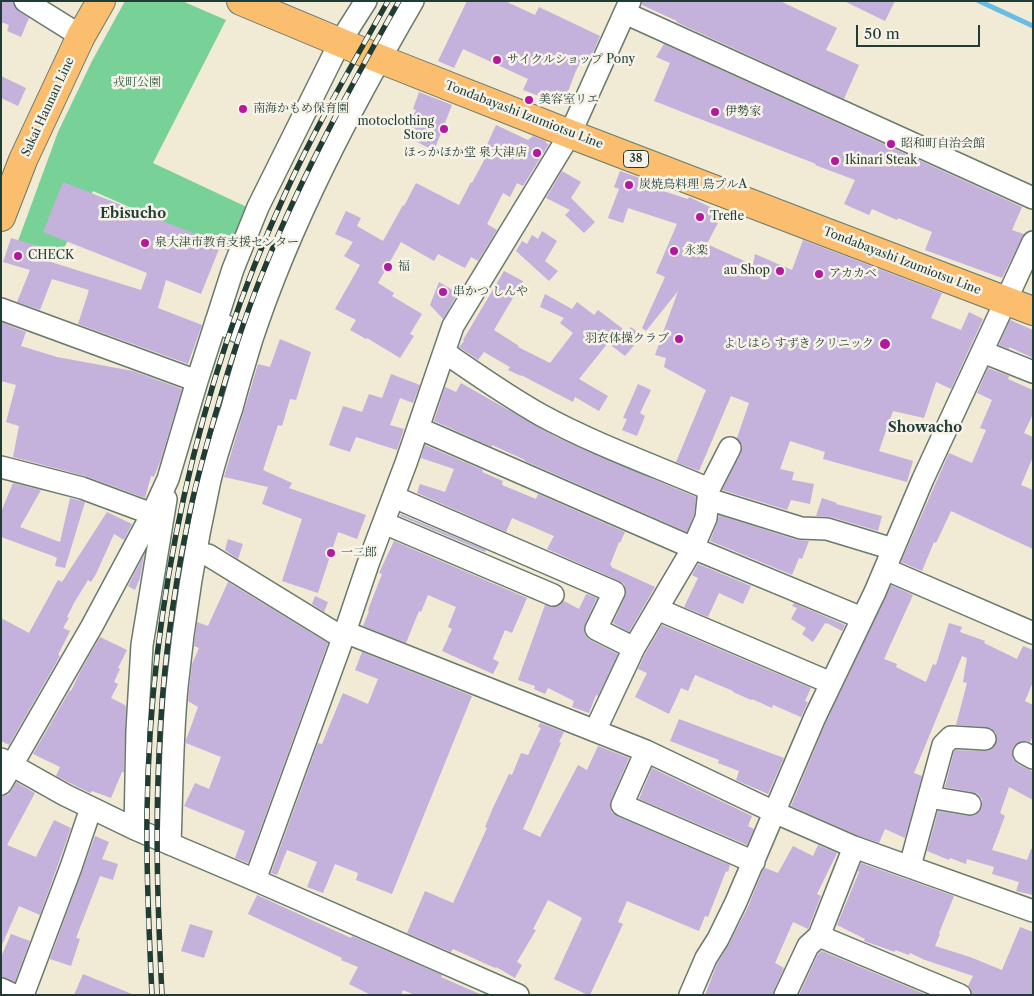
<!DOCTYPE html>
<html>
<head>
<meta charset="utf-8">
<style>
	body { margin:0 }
	#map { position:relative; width:1034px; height:996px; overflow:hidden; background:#f1ead4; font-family:"Libre Caslon Text",serif }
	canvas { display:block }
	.frame { position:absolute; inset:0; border:2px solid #1f3d34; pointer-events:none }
	.scale { position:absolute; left:856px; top:25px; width:124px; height:22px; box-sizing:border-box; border:2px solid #1f3d34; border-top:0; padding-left:6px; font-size:15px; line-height:18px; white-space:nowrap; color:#1f3d34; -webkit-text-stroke:4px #f7f3e8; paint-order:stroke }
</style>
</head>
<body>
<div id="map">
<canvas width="1034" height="996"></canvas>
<div class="frame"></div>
<div class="scale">50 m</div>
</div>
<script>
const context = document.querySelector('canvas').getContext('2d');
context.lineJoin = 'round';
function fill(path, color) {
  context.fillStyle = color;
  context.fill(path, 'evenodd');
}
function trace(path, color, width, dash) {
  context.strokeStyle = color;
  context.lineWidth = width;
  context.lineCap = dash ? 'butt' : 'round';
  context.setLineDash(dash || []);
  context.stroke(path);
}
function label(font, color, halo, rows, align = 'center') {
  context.font = font + ' "Libre Caslon Text","Noto Serif JP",serif';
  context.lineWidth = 5;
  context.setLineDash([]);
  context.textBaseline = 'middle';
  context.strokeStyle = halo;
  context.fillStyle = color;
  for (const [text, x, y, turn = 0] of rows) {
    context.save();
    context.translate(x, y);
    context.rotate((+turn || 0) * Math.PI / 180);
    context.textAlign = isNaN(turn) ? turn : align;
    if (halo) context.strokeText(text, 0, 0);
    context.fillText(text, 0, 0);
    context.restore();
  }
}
const green = new Path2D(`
	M125,1H182L226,20L153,163L251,209L233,253L93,191L62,252L18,241L58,132L92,61Z`);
const stream = new Path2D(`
	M979,1L1033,26`);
const building = new Path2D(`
	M1,1H13L14,6L18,11L29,18L21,37L7,31L9,25L1,22Z
	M467,1H505L535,15L539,7L600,36L589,62L582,58L575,73L563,105L523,90L528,79L463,49L454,68L438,61Z
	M642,1H780L837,28L826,50L859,65L844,99L676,22L677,21L642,5Z
	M844,1H895L885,21Z
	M664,44L1022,207L1012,230L1024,234L1002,278L925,250L932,232L898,218L897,220L872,209L869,215L844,204L855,180L815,165L816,164L654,101L670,63L656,57Z
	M1,76L26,88L18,106L1,98Z
	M419,92L452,105L434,151L403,134L416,110L413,109Z
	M496,125L528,140L533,136L546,141V143L549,144L523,186L517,183L510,197L503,193L487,224L497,230L478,261L471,257L465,268L438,254L434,261L401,242L378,283L394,293L392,296L422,314L410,334L414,336L400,358L367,338L366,339L350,330L356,320L335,309L360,265L344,256L353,242L335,234L346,211L361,218L357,226L383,241L403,205L404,206L416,183L459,205L471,182L472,183L489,151L485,149Z
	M562,171L581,182L571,198L595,222L584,233L565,215L570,210L546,198Z
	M620,171L646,180L644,185L688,199L689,197L723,213L707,244L753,265L755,254L792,270L803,240L942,293L931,318L961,330L969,312L983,319L951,389L936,382L924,418L893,411L879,451L913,461L907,482L823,459L825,452L790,441L780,469L794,472L792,480L814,484L810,504L791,500L787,510L722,490L741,453L742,445L737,438L749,403L731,396L699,471L676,462L706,390L664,367L666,358L655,355L678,291L646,331L642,328L665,277L656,273L677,224L628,208L623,223L608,218L619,189L614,187Z
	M63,182L221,244L201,294L166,280L158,308L202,325L188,364L78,324L89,290L52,279L40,310L17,302L30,270L3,262L11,238L41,247L38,258L141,290L147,273L43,232Z
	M542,231L557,241L545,261L558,271L549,281L516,251L522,241L527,244L532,235L538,239Z
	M504,271L523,281L494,330L519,346L518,347L550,363L573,333L560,323L564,318L540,307L545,294L572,309L577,302L594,315L598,310L627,332L631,327L642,336L625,356L608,343L579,379L608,396L599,411L575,397L573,402L521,375V376L508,370L510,367L484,352L478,360L459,347L464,341L463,340Z
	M439,282L458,293L443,319L430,305Z
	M1010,320L1033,330V358L1009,347V349L999,345Z
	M1,322L26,332L21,346L57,357L133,371L182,389L161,459L154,477L151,476L145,498L85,476L13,457L19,426L6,422L16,385L1,381Z
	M280,339L311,352L296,400L290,399L282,426L278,425L263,470L292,483L289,488L366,515L357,539L338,532L318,593L282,581L302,519L262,504L268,487L224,477L258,364L270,367Z
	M988,368L1009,376L1008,379L1033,390V414L1024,433L1033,437V457L1021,485L1033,490V549L951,511L936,543L934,542L922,571L901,562L949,453L972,463L986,430L980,428L992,400L977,393Z
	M391,374L420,385L413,403L400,398L390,425L404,429L397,450L356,437L350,452L329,445L343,406L362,412L369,394L382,398Z
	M461,383L556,437L598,456L696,497L694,515L687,532L525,461V460L492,445V447L434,421L445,387L456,392Z
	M638,384L651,390L640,413L645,416L637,436L622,430L627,419L623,418Z
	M425,445L483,470L482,472L503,481L502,485L536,499L538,494L625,532L620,543L619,542L610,565L612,566L611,567L655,587L629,632L613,623L625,597L626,590L624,584L619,581L547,549L554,536L512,518L506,532L417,493L420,484L445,492L454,469L421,458Z
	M13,483L41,490L20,527L60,542L70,498L85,502L65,568L55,566L57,558L53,556L1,537V512Z
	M822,498L837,503L836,504L882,516L878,531L831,517L816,516Z
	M107,512L132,524L124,540L114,534L96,574L91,582L88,580L74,603L67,617L69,618L63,628L70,631L58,655L60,656L9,745L1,741V618L29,633L58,580L62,582Z
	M401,514L486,550L485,552L400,516Z
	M719,515L797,540L809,541L802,559L799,558L792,575L710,541L717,523Z
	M228,539L243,544L238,559L225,550Z
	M394,541L527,598L512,633L505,630L493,659L499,662L493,674L442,651L452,629L448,627L456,607L428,595L421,612L419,611L406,643L363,626L369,611L368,610L382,574L379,573Z
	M144,555L140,578L135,590L128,586Z
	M698,564L751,586L743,604L719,593L708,617L684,607L698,578L692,575Z
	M228,582L328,643L248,863L235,858L245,831L184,806L195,783L209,789L221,757L186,743V740L198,707L188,701L192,664L199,648L194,646L197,622L208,626Z
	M891,585L913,595L884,659L897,664L896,667L926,682L933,664L936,665L949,623L962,627L960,632L985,641L984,643L1017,659L1023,646L1033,650V682L1025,701L1033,705V737L1030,742L1023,741L1017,743L1013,747L1012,753L1013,759L1018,764L1033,772V800L1009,787L1000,813L1005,816L992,850L1027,860L1031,849H1033V895L1016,891L1019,882L992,874L994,867L967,859L966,864L950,858L949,860L927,851L938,811L968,816H974L979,812L982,807V799L978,794L972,792L945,787L954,751L956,750L984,751L990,750L995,746L997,740L996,733L991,728L986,727L956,725L967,683L963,682L967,658L962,656L914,773L922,776L905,838L885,829L879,843L859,836L791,806L826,722Z
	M586,594L597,598L585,624L584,630L585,635L590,640L618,654L598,696L596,695L589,713L572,707L574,701L548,688L545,694L534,689L535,686L518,680L545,605L555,607L560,605L564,601L579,609Z
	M315,596L328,602L324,612L312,604Z
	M794,603L845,625L842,631L827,623V624L825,623L813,642L802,634L806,628L791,619L797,608L792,606Z
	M662,625L811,688L805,701L808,702L801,717L773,705L772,708L752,699L751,700L733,692V691L695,675L688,691L681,688L669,714L635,697L647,673L638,669L645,654Z
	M100,637L127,650L118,668L120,669L114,682L118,684L111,698L125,705L126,707L124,772H122L111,798L92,791L90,793L56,776L60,767L33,754L70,690L71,691L81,670Z
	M362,652L472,696L392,894L356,880L358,873L335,864L323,893L307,887L317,862L287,850L277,875L271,873L318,743L322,744L343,693L368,704L378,679L355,670Z
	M679,719L784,758L768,794L736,780L739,771L718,763L719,760L670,741Z
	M540,723L564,732L559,742L561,743L523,829L540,837L578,765L587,770L598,746L629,758L611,800L610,807L612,813L617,816L730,865L728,872L726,871L708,917L705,916L699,931L627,901L618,922L623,924L590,995H588L554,979L582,918L548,900L533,929L536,930L517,962L522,965L515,978L496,967L495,968L453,949L451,952L407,933L425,891L453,903L487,828L485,827L492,810L509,774L512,775L521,753L528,755L541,728L538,727Z
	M652,768L752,816L748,826L754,829L747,845L639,799Z
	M16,782L35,793L7,845L36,857L54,820L71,828L40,915L19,906L1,947V796L8,795L12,790Z
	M95,836L109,842L102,859L118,864L113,880L100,876L76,938L80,939L71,966L50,959Z
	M818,845L837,853L817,894L821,896L808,929L793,922L775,963L784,968L774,990L773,995H705L717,964L729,944L748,907L763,870L765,868L778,873L793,846L813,856Z
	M861,863L954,896L939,933L940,934L935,946L970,957L1002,970L1020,927L1033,932V995H972L970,988L968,986L973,976L925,960L910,953L909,955L895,950V952L864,941L865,939L837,925L859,872L858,871Z
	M257,895L351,938L352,936L442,975L441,977L482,995H415L403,990L401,995H371L349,984L358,967L341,960L342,958L248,914Z
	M190,924L213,931L204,958L181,951Z
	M11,934L30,941L15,982L1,977V957Z
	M822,951L927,995H799L818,954Z
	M83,974L132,994V995H74Z`);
const minor = new Path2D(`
	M25,1L81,36
	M625,13L1033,198
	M1,309L197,381
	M216,321L252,339
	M444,352C476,374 507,396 541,415C594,444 653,465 709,489
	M983,352L1033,372
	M418,428L693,548L862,618
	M1,467L82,488L152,514
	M394,497L614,592L596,629L634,648
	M708,499L801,528L827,529L893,549
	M384,523L553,595
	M208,555L343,638
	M885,569L1033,633
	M657,609L831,683
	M345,632L646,751L774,812L854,847L1033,911
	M595,731L634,648L693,548L706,518L709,489L730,448
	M646,751L622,805L754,862
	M1024,753L1033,758
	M1,759L65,795L135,829L255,880L518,995
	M1,784L92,626L152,514L168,479L197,381L233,269L258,207L340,42L366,1
	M929,797L970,804
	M135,829L137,730L142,645L166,499
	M170,844C172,791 172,739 177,687C184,618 195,548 210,480C216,456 224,432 232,408C238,385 245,362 252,339C291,221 351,108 413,1
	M910,866L943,745L951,737L985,739
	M255,880L343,638L369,561L406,463L453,326L570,134L630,1
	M819,936L960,995
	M1,989L14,995
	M23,995L71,867L91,808
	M690,995L706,958L718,939L736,902L815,717L875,592L923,479L1033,242
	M785,995L808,946L819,936L854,847`);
const major = new Path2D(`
	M241,1L380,59L570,134L828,233L1033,311
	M1,217L23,160L81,36L101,1`);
const rail = new Path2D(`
	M152,995C149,934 146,873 147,812C150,602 197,385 285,194C315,128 352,65 388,1
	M162,995C158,915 155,835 159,755C162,677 172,598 188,521C196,479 209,437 221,395C234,350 249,305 267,262C304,171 351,86 399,1`);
const markers = [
	[497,60,5,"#b5179e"],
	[529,100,5,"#b5179e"],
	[243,109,5,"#b5179e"],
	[715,112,5,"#b5179e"],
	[444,129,5,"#b5179e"],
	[891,144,5,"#b5179e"],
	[537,153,5,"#b5179e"],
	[835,161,5,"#b5179e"],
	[629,185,5,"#b5179e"],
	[700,217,5,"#b5179e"],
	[145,243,5,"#b5179e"],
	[674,251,5,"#b5179e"],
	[18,256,5,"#b5179e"],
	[388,267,5,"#b5179e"],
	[780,271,5,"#b5179e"],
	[819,274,5,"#b5179e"],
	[443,292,5,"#b5179e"],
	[679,339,5,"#b5179e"],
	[885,344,6,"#b5179e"],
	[331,553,5,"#b5179e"]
];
const shields = [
	[636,159,25]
];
const shieldNames = [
	["38",636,159]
];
const poiNames = [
	["サイクルショップ Pony",507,60],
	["美容室リエ",539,100],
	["南海かもめ保育園",253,109],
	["伊勢家",725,112],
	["motoclothing",434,122,"right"],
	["Store",434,136,"right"],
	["昭和町自治会館",901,144],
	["ほっかほか堂 泉大津店",527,153,"right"],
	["Ikinari Steak",845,161],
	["炭焼鳥料理 鳥プルA",639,185],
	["Trefle",710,217],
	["泉大津市教育支援センター",155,243],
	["永楽",684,251],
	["CHECK",28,256],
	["福",398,267],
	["au Shop",770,271,"right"],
	["アカカベ",829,274],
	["串かつ しんや",453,292],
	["羽衣体操クラブ",669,339,"right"],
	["よしはら すずき クリニック",874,344,"right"],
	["一二郎",341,553]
];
const parkNames = [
	["戎町公園",137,83]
];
const streetNames = [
	["Sakai Hannan Line",48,107,-65],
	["Tondabayashi Izumiotsu Line",524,115,21],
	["Tondabayashi Izumiotsu Line",902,261,21]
];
const neighbourhoodNames = [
	["Ebisucho",133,214],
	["Showacho",925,428]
];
fill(green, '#78d197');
trace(stream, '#69bde5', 5);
fill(building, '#c4b1dc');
trace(minor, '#687a6c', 24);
trace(major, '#687a6c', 30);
trace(minor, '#fff', 21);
trace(major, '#fbbe6e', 28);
trace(rail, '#1f3d34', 5.5);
trace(rail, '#f7f3e8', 4, [11]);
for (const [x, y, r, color] of markers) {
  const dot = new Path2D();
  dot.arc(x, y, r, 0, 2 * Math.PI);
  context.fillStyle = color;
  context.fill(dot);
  trace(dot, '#f7f3e8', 2);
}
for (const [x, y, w] of shields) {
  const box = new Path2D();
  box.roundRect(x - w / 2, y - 8.5, w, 17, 4);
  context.fillStyle = '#f7f3e8';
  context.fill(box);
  trace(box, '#1f3d34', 1);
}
label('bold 11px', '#1f3d34', null, shieldNames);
label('12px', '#1f3d34', '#f7f3e8', poiNames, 'left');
label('12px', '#315b48', '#f7f3e8', parkNames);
label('12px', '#1f3d34', '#f7f3e8', streetNames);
label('bold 14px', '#1f3d34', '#f7f3e8', neighbourhoodNames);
</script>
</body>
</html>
